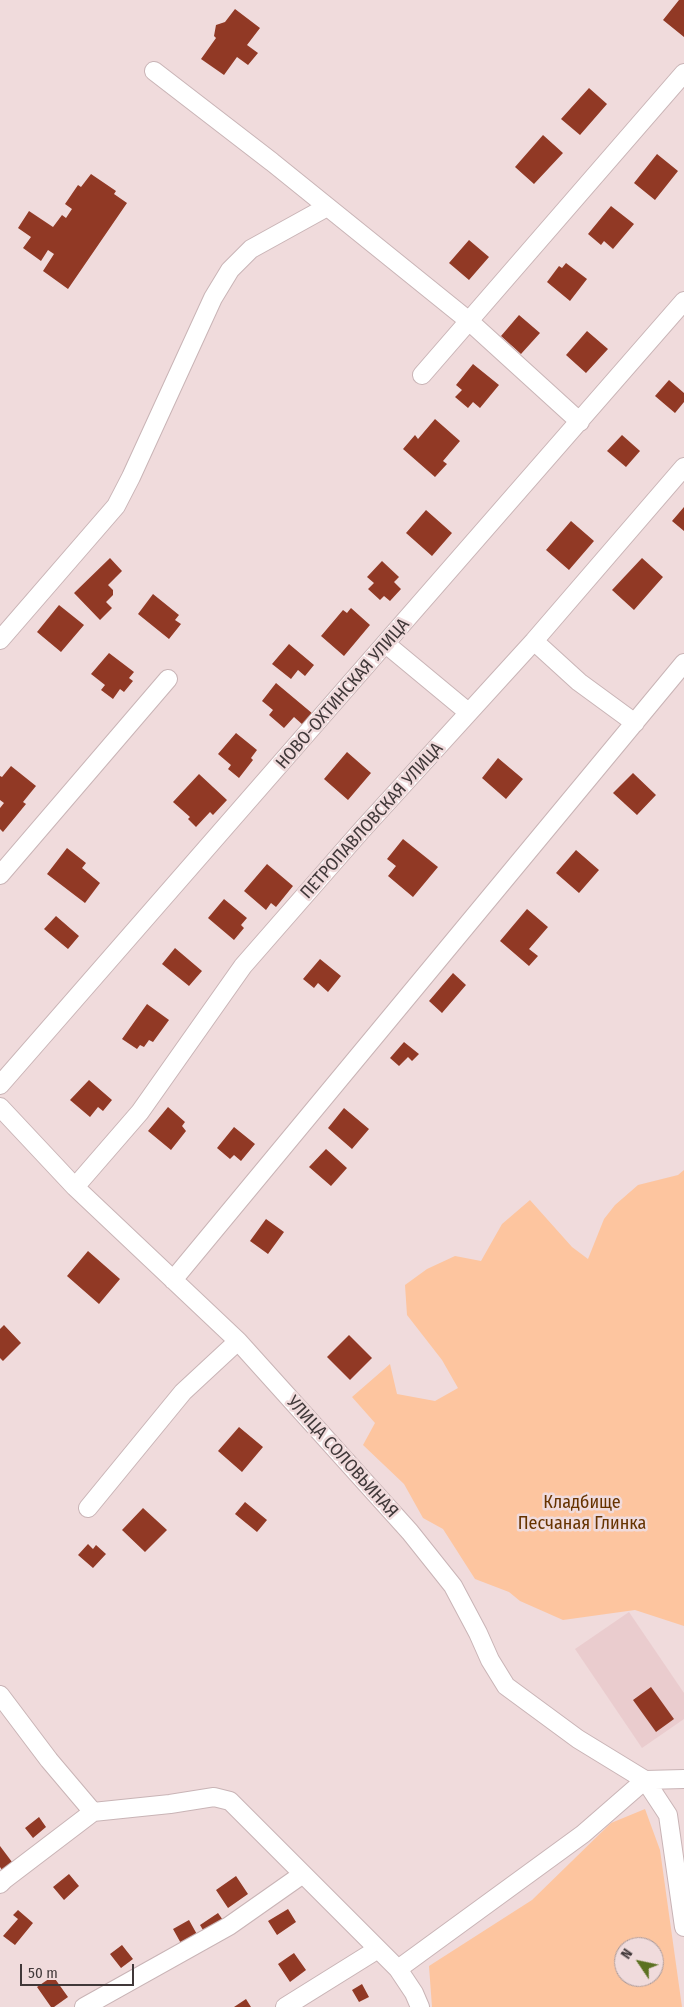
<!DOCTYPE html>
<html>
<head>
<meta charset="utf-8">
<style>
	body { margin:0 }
	#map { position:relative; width:684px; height:2007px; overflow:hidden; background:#f0dbdc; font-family:"Fira Sans Condensed",sans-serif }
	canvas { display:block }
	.north { position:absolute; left:614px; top:1937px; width:50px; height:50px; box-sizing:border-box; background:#f0dbdc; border:1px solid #aa9a9b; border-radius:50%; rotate:304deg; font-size:14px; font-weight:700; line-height:20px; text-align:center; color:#403839 }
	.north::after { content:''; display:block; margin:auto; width:18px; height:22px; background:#5c7121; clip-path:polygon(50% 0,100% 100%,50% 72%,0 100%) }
	.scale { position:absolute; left:20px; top:1964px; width:114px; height:22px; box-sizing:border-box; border:2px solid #403839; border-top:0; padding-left:6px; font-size:15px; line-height:18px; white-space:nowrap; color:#403839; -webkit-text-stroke:4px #f0dbdc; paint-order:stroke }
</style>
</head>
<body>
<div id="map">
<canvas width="684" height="2007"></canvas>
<div class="north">N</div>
<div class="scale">50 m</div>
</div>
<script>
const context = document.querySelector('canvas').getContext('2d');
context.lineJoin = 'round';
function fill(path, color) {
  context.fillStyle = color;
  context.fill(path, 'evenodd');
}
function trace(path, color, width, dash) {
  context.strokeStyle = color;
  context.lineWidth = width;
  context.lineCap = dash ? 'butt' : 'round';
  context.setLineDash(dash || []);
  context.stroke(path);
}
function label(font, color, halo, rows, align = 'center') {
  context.font = font + ' "Fira Sans Condensed",sans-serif';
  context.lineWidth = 5;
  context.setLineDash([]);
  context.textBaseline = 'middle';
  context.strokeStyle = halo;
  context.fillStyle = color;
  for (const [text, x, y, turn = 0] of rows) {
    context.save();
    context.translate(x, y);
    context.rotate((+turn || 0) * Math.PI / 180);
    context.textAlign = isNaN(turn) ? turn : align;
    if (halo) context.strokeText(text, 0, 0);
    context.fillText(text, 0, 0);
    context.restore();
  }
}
const built = new Path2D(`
	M629,1612L684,1693V1719L642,1748L575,1649Z`);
const green = new Path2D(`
	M684,1170V1626L635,1610L563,1620L520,1601L509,1592L475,1579L443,1529L423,1518L404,1484L363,1445L375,1423L352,1397L390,1364L397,1394L435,1401L458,1388L442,1360L407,1315L405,1285L427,1269L455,1256L481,1261L502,1224L530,1200L572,1247L588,1259L604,1219L615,1205L638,1185L678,1175Z
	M645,1809L660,1850L682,2007H432L429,1966L532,1900L611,1823ZM624,1947H654V1977H624Z`);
const building = new Path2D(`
	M679,0H684V37L663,20Z
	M235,9L260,28L247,45L258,53L248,65L237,57L224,75L201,59L216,38L214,36L216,25L225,22Z
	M589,88L607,104L580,135L561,119Z
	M543,135L563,153L534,184L515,167Z
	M657,154L678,171L655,200L634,183Z
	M91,174L116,191L114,194L127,203L68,289L43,271L54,254L48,250L41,261L23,248L31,237L18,228L29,211L53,227L62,215L66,218L72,209L65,204L78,185L81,187Z
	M611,206L634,224L613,249L604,241L601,245L588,234Z
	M469,240L489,257L469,280L449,263Z
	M566,263L587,279L570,301L547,282L559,266L562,268Z
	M519,315L540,333L521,354L501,336Z
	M587,331L608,349L586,373L566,355Z
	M473,364L499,385L480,408L473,402L468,408L455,397L462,390L456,385Z
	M669,380L684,393V402L675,413L655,396Z
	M435,419L460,441L443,461L447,464L435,477L403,449L415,435L418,439Z
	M622,435L640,451L626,467L607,451Z
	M684,507V531L672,521Z
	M426,510L452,533L432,556L406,533Z
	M571,521L594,541L569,570L546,550Z
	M110,558L122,571L108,585L113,590V595L106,602L112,608L100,620L74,593Z
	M642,558L663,577L634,610L612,590Z
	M382,561L399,577L394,582L401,589L390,601L384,596L380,600L368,589L374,583L367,577Z
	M153,594L179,615L175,620L181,624L169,639L138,614Z
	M59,605L84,625L61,652L37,632Z
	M351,608L370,625L344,656L321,636L343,610L347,613Z
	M289,644L314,665L305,676L298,670L291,679L272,664Z
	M109,653L134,672L129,678L133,681L124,692L120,689L113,699L101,690L105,685L91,674Z
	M276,683L313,714L303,725L294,717L284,728L269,715L273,710L262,701Z
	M236,733L257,750L251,758L253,760L239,778L228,769L231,765L218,754Z
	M347,752L371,773L348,800L324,779Z
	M498,758L523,779L506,799L482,778Z
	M11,766L36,786L23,802L26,804L3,832L0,829V808L4,803L0,800V776L2,777Z
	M633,773L656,795L637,815L613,793Z
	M199,774L227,800L213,815L210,812L196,827L188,819L190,817L173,802Z
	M403,839L438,867L413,897L388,876L396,866L387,859Z
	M67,848L86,863L82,868L100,883L85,903L47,874Z
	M576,850L599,870L579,893L556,873Z
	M267,864L293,886L276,907L271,903L266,910L244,891Z
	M224,899L247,918L241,925L244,928L234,940L208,918Z
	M527,909L548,927L529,949L538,956L529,966L500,941Z
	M56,916L79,936L68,949L44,929Z
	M175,948L202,971L189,986L162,964Z
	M320,959L341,976L328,992L318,983L314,988L303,979Z
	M453,973L466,985L442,1013L429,1001Z
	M147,1004L169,1020L153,1042L149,1040L144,1047L140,1045L137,1049L122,1039Z
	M404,1042L419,1054L412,1061L408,1057L399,1066L390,1058Z
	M89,1080L112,1100L103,1111L98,1107L90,1117L70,1100Z
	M168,1107L185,1122L182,1126L186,1131L171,1150L148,1131Z
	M344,1108L369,1129L352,1149L328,1128Z
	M234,1127L255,1144L241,1161L234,1155L230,1159L217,1148Z
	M326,1149L347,1168L331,1186L309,1167Z
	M266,1219L284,1232L268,1254L250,1241Z
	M88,1251L120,1279L99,1304L67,1276Z
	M4,1325L21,1343L3,1361L0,1358V1329Z
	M349,1335L372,1358L350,1380L327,1357Z
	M239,1427L263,1447L242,1472L218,1451Z
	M245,1502L267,1520L257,1532L235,1514Z
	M143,1508L167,1530L145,1552L122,1530Z
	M88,1544L93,1549L96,1545L106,1554L93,1568L78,1555Z
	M651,1687L674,1719L656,1732L633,1700Z
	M39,1817L46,1827L33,1838L25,1828Z
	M0,1846L12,1862L2,1870L0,1867Z
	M69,1874L79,1886L64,1900L53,1887Z
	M236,1876L248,1894L228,1908L216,1890Z
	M288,1909L296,1922L277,1935L268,1921Z
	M18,1910L33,1923L15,1945L3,1936L18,1919L13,1915Z
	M218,1913L225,1923L206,1935L200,1925Z
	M189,1920L199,1938L183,1947L173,1929Z
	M122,1945L133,1959L121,1968L110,1954Z
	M294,1953L306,1970L290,1982L278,1964Z
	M53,1976L68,1997L54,2007H51L37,1987Z
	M362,1984L369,1997L359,2002L352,1990Z
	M246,1999L251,2007H234Z`);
const minor = new Path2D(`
	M154,71L272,162L469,321L580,422
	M422,375L684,73
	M0,640L116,506L131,477L213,298L230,270L251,249L327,207
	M534,641L579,682L635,723
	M386,644L468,712
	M0,875L168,679
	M0,1085L684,301
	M0,1107L75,1187L238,1341L410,1532L453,1586L478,1633L490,1660L506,1686L578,1739L645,1780L684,1779
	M75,1187L140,1112L243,966L361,831L534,641L684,467
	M173,1280L684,663
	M88,1508L183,1392L238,1341
	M0,1695L49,1760L93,1812
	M645,1780L668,1815L684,1927
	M0,1884L5,1879L93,1812L170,1804L214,1797L230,1801L398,1969L414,1993L420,2007
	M398,1969L583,1834L645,1780
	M84,2007L229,1926L303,1874
	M285,2007L378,1949`);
const streetNames = [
	["НОВО-ОХТИНСКАЯ УЛИЦА",343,694,-49],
	["ПЕТРОПАВЛОВСКАЯ УЛИЦА",372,821,-48],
	["УЛИЦА СОЛОВЬИНАЯ",342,1457,48]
];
const parkNames = [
	["Кладбище",582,1503],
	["Песчаная Глинка",582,1524]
];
fill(built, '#eaccce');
fill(green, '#fdc59f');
fill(building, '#913925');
trace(minor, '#c9b4b6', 20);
trace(minor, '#fff', 18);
label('18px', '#403839', '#f0dbdc', streetNames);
label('18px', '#630', '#f0dbdc', parkNames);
</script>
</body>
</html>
